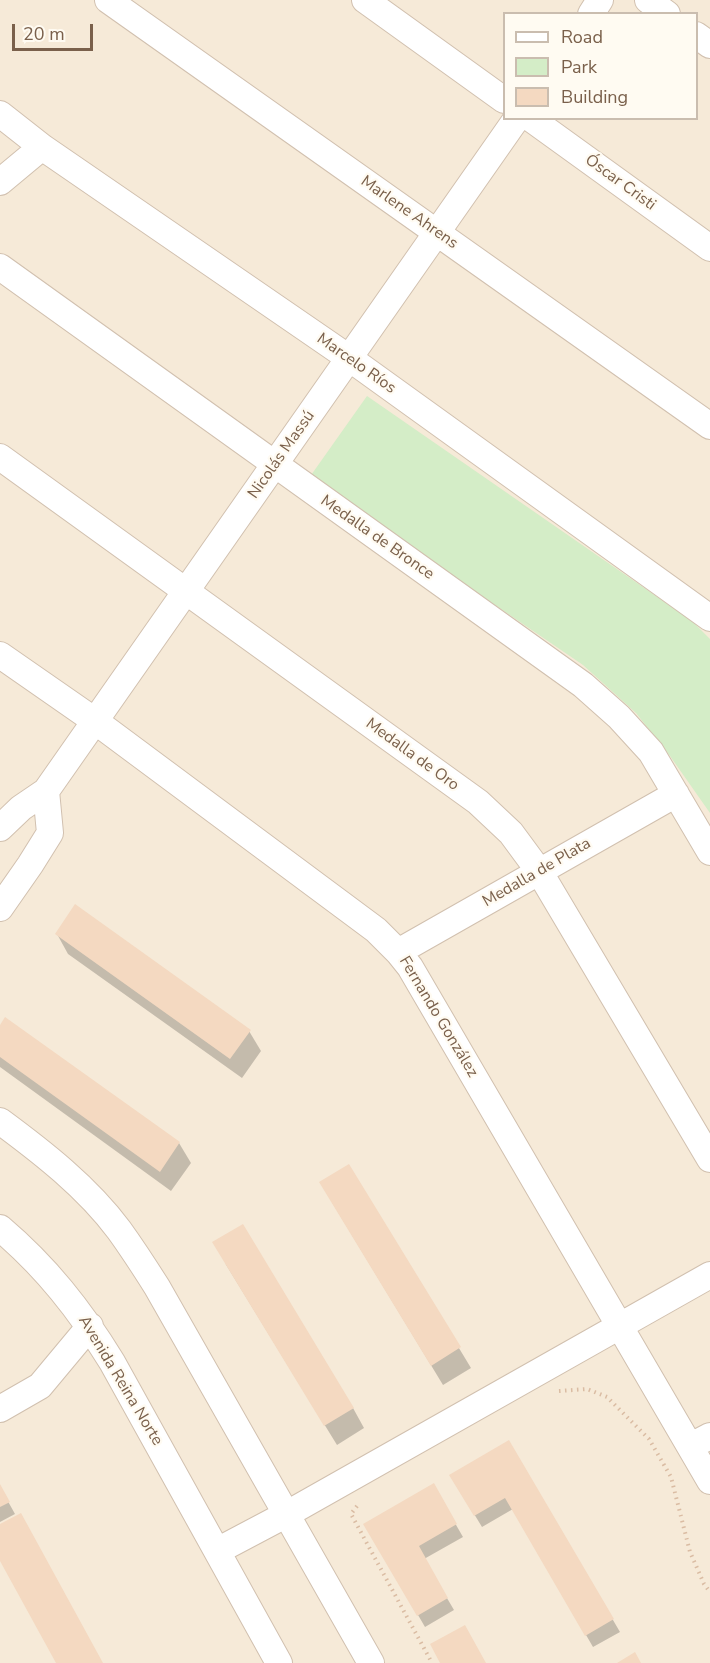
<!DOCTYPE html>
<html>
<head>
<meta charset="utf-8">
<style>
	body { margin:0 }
	#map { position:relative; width:710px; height:1663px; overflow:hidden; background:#fdf7eb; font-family:"Nunito Sans",sans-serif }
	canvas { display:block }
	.legend { position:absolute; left:503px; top:12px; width:195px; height:108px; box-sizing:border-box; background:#fffbf2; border:2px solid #cabdaf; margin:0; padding:8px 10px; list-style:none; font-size:18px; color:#7a604b }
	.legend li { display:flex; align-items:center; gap:12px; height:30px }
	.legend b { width:30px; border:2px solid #cabdaf }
	.scale { position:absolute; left:12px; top:24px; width:81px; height:27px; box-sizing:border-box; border:3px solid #7a604b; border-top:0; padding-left:8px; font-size:18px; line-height:21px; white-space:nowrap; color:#7a604b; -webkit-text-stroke:4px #fffbf2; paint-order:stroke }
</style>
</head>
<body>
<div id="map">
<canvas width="710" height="1663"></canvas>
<ul class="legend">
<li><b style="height:8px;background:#fff"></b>Road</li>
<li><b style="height:16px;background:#d4edc7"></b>Park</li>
<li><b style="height:16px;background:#f4d9c1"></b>Building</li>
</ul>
<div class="scale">20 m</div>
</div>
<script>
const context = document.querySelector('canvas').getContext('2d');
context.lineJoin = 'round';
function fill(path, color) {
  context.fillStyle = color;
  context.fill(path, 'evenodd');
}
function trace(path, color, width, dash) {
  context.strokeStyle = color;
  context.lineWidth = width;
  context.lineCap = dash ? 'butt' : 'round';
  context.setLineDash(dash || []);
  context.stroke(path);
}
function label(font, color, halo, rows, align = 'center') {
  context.font = font + ' "Nunito Sans",sans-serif';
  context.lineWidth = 4.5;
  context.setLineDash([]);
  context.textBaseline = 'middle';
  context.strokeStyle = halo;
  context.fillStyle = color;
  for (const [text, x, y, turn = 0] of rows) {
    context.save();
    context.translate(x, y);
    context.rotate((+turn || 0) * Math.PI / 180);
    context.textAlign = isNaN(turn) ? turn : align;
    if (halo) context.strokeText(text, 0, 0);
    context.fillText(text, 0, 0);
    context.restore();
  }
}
const residential = new Path2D(`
	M0,0H710V1663H0ZM504,14H696V118H504Z`);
const green = new Path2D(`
	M367,396L692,621L710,639V813L670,756L636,713L583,665L309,478Z`);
const shadow = new Path2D(`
	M57,934L249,1031L261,1051L242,1078L68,954Z
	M6,1019L179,1143L191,1163L171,1191L0,1067V1027Z
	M349,1166L471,1368L443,1385L332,1202Z
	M225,1263L353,1408L364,1428L337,1445Z
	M509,1442L620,1632L593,1647L513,1509L482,1527L451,1476Z
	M433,1485L463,1537L424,1559L454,1610L425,1627L365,1524Z
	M0,1487L15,1514L0,1522Z`);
const building = new Path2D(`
	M75,904L251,1030L230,1059L55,934Z
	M5,1017L180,1142L160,1172L0,1057V1025Z
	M349,1164L461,1347L431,1366L319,1182Z
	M243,1224L354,1408L324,1426L212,1242Z
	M509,1440L614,1619L585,1636L505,1498L474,1516L449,1475Z
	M434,1483L457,1524L419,1546L448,1598L417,1616L363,1524Z
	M0,1484L10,1502L0,1507Z
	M21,1513L103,1663H56L0,1561V1524Z
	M465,1625L486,1663H440L430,1644Z
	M635,1652L641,1663H617Z`);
const path = new Path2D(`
	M559,1391L587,1389L607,1397L649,1439L671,1477L690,1552L704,1584L710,1592
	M357,1506L351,1514L432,1663`);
const minor = new Path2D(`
	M108,0L710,426
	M365,0L504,100
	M648,0L667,14
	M591,14L600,0
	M696,35L710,45
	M0,114L42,147L349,358L710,618
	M530,118L710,248
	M0,182L42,147
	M0,267L583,685L619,717L651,752L710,852
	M0,457L478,802L511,833L539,871L710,1159
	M0,655L95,721L376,930L398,952L410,967L710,1481
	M0,828L21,808L46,791L517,118
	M0,908L30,865L50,833L46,791
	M398,952L676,794
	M0,1121C42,1152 87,1187 119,1230C132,1248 145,1268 157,1287L371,1663
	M0,1228C46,1267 80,1310 112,1362L279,1663
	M0,1409L40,1386L90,1326
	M691,1446L710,1436
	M217,1551L287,1514L710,1275`);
const streetNames = [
	["Óscar Cristi",620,183,36],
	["Marlene Ahrens",409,213,35],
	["Marcelo Ríos",356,364,35],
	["Nicolás Massú",282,455,-55],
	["Medalla de Bronce",377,538,35],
	["Medalla de Oro",412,755,36],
	["Medalla de Plata",537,873,-30],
	["Fernando González",438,1017,59],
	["Avenida Reina Norte",120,1381,59]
];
fill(residential, '#f6ead8');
fill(green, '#d4edc7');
fill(shadow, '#0003');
fill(building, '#f4d9c1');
trace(minor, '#d1c0af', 28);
trace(path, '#dabca3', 4, [1.5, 4.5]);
trace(minor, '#fff', 26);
label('16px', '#7a604b', '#fffbf2', streetNames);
</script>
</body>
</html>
